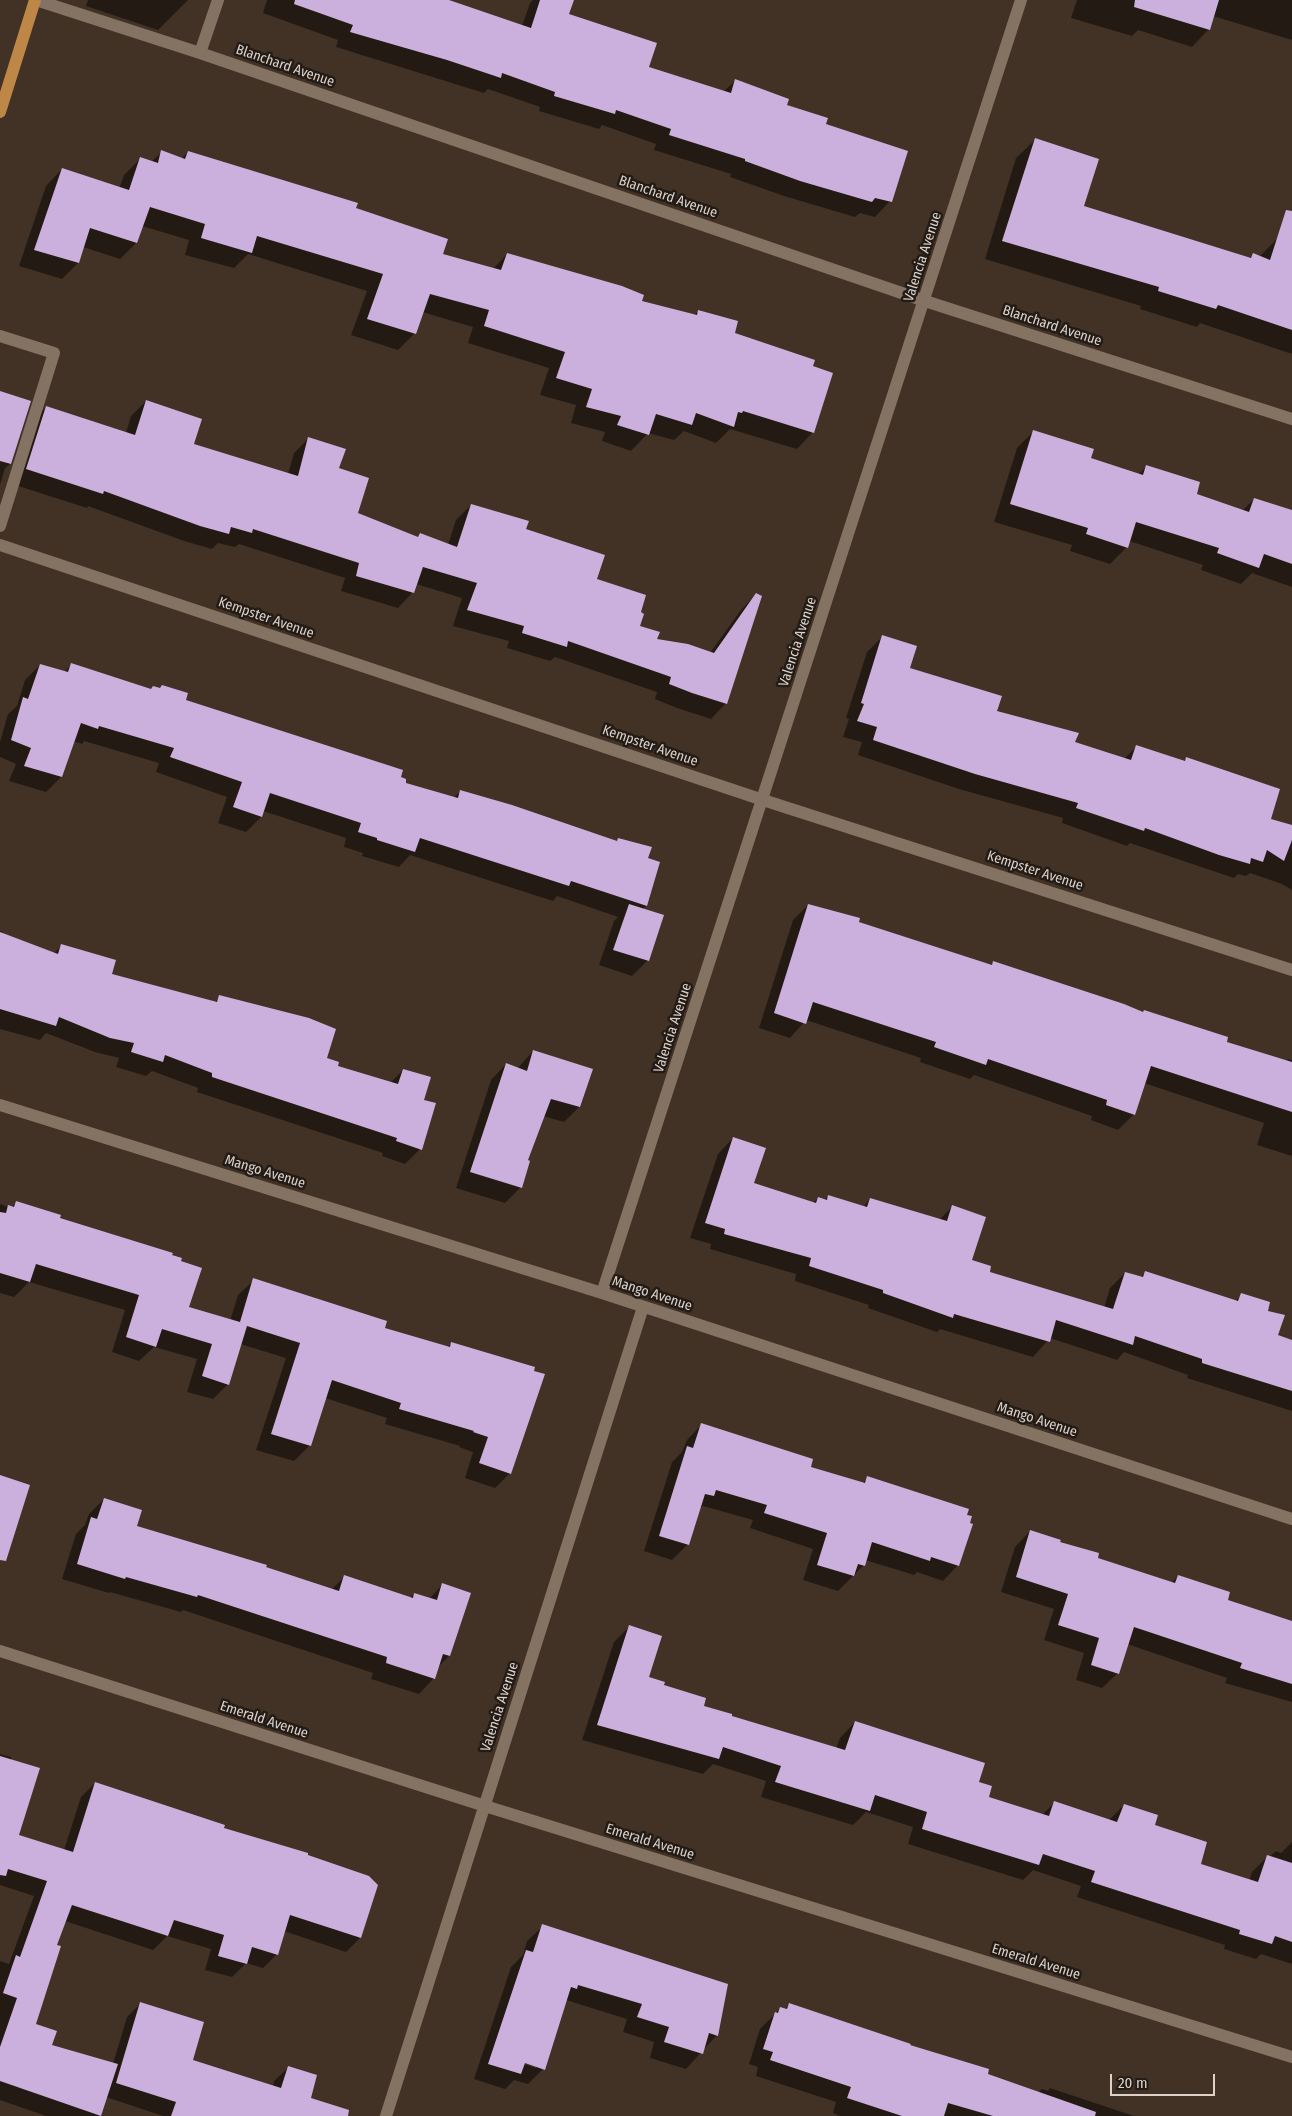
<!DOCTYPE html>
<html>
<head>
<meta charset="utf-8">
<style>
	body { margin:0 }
	#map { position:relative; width:1292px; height:2116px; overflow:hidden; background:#423225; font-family:"Fira Sans Condensed",sans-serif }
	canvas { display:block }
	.scale { position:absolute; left:1110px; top:2074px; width:105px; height:22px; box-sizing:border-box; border:2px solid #ddd2ca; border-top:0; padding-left:6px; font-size:15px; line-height:18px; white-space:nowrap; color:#ddd2ca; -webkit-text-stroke:4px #231c16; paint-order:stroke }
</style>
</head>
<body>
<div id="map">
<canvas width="1292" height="2116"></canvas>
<div class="scale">20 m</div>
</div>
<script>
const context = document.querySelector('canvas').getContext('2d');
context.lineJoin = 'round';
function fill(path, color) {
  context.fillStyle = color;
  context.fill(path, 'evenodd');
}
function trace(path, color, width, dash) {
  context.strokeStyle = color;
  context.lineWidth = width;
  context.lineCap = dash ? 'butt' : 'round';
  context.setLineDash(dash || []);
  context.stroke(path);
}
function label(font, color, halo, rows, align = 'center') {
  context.font = font + ' "Fira Sans Condensed",sans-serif';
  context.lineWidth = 5;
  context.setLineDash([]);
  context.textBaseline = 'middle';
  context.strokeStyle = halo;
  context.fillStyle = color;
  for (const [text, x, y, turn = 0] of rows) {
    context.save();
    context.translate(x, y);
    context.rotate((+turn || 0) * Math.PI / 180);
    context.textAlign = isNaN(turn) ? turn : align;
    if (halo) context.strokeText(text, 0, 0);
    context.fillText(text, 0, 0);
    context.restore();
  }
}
const shadow = new Path2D(`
	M88,0H188L158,30L86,6Z
	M267,0H445L522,26L530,3L533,0H573L568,15L648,68L723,92L735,81L824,125L890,201L875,217L860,213L855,217L784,196L730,177L731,174L654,150L656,144L602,125L599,129L539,111L540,107L488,89L484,93L336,47L338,40L263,13Z
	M1077,0H1292V40L1213,16L1209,29L1192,47L1138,30L1132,36L1071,18Z
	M1035,140L1083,207L1249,258L1253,255L1259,257L1278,238L1292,234V354L1200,323L1197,327L1140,309L1141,306L985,259L1016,158Z
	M162,152L181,159L188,152L355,209L442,254L493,269L507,254L641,302L694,315L699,311L733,334L812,367L813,432L797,449L730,429L716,443L684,431L674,440L648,433L631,451L602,441L605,432L571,423L576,405L540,395L549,368L468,343L473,327L422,312L415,333L398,350L351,335L367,291L248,254L234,268L185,255L189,240L142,226L136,243L120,259L83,247L78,263L62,279L19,266L46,186L62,169L119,189L124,175L141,158L151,162Z
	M0,392L29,402L10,464L5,468L0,485Z
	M146,401L193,444L288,474L294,453L309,438L338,468L356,514L418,538L448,545L456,520L471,505L525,530L639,613V627L656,640L710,653L741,610L756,594L726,703L711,719L677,708L655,699L657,692L555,657L550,661L507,648L509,641L453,626L462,598L416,584L413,592L398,608L341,591L345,578L239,544L235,547L218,543L212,549L184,541L88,506L87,508L12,484L31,423L46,407L126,433L131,416Z
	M1034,431L1090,459L1138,475L1146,467L1195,495L1242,511L1254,499L1292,512V587L1252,573L1241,584L1201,570L1203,565L1129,541L1127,547L1110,564L1070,551L1072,545L994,522L1017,448Z
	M882,637L909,669L996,712L1074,743L1124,759L1137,746L1183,762L1186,758L1270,820L1292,827V890L1282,884L1250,873L1246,876L1238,874L1234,878L1130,843L1127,846L1062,823L1063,818L959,789L858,755L862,742L843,737L849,719L846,718L867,652Z
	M40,665L64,672L71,665L184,701L399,778L404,784L453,798L461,791L616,842L619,839L647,859L659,863L646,906L642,910L662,916L647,961L632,976L599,965L614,921L618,917L557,896L553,901L410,855L399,867L362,856L363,853L344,847L346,838L263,811L261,817L246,832L218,823L227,797L156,772L159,763L84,741L82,744L73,741L61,777L46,792L9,781L16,764L0,757V742L8,714L17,706L25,680Z
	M808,905L990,966L994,962L1225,1043L1286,1061L1288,1059L1292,1060V1156L1257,1145L1264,1123L1144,1083L1134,1114L1118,1130L1091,1120L1092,1116L974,1075L970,1079L920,1062L921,1058L806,1020L790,1038L759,1028L793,920Z
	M0,931L3,932V934L54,953L61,946L110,975L214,1003L220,997L336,1067L390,1083L403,1070L422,1101L420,1149L405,1164L382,1156L383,1153L197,1092L198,1088L152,1071L146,1076L116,1067L119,1058L95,1052L46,1033L40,1040L0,1029Z
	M533,1051L579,1107L564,1122L543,1116L526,1161L521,1187L505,1203L456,1188L491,1080L506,1064L517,1069Z
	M733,1138L753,1184L813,1203L818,1198L824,1200L829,1196L863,1207L870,1199L939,1220L952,1207L971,1260L988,1273L1104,1308L1110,1288L1125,1273L1140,1278L1145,1273L1235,1301L1242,1295L1266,1312L1277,1336L1292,1341V1411L1187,1378L1188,1375L1124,1352L1117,1360L1050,1338L1033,1357L940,1329L937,1332L868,1308L869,1305L795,1281L796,1274L710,1249L711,1244L690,1238L718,1154Z
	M17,1202L58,1219L188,1308L230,1321L238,1295L254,1280L384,1329L448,1347L451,1344L510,1473L495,1488L465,1478L473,1452L459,1447L460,1446L385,1424L387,1418L325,1398L309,1446L294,1461L256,1450L286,1358L240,1344L228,1384L213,1399L187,1392L197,1359L154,1347L139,1361L112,1352L125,1310L29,1282L14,1297L0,1293V1204L11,1208Z
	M702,1424L809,1468L862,1484L868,1478L958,1565L943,1581L917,1572L914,1575L865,1560L864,1565L838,1591L803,1580L813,1549L750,1528L753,1520L703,1506L699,1509L687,1545L672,1560L644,1551L672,1462L682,1452L687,1440Z
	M104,1499L136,1527L331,1590L344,1577L410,1598L414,1594L429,1599L442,1585L469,1593L449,1656L438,1667L434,1678L419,1694L371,1679L373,1673L183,1610L181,1612L110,1592L109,1593L62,1579L76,1534L85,1525L89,1514Z
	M1030,1531L1096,1559L1171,1583L1178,1576L1226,1601L1292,1622V1702L1225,1683L1227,1678L1127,1644L1118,1673L1102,1688L1076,1680L1084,1653L1044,1640L1054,1609L1001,1592L1015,1547Z
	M629,1627L647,1678L703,1706L730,1717L836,1749L840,1738L855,1722L977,1783L988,1797L1042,1815L1054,1803L1109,1820L1124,1805L1153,1826L1199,1865L1249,1881L1252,1872L1267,1857H1269L1276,1851L1281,1853L1292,1842V1964L1261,1954L1256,1959L1224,1949L1225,1945L1077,1897L1081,1886L1033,1870L1023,1880L908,1844L913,1827L866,1812L853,1825L761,1797L766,1781L713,1764L703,1774L582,1740L614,1642Z
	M0,1754L11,1757L18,1836L64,1850L81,1797L95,1783L222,1829L360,1938L346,1952L284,1931L277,1954L263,1968L246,1963L232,1977L205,1970L211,1949L167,1936L153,1950L65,1921L48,1967L34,2025L50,2046L113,2064L127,2017L141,2003L192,2061L273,2087L274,2081L288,2068L303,2116H163L106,2097L99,2116H46L0,2100V1961L9,1964L34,1896L0,1885Z
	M543,1926L717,2035L686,2069L650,2058L654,2042L623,2032L627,2019L566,2000L543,2069L528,2084L514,2080L505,2089L474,2079L511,1967L523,1955L527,1941ZM519,2060L536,2065V2068L518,2062Z
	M789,2004L1038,2093L1042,2089L1048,2091L1050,2088L1134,2116H840L833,2113L836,2102L756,2076L758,2067L749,2064L760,2029L780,2009L784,2010Z`);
const building = new Path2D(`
	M295,0H449L531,28L540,0H574L569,14L657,43L649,67L731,93L735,79L789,99L787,105L828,118L826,124L908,151L892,202L875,198L872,202L800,181L745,161V159L669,135L671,129L616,110L615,114L554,96L555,92L502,73L501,78L447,60L350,32L353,25L294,4Z
	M1135,0H1219L1210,30L1134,7Z
	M1035,138L1099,159L1084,206L1251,258L1253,253L1270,260L1286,210L1292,211V330L1218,305L1216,309L1158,291L1159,287L1002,241Z
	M161,150L185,159L188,151L358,203L356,208L448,239L443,254L501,270L507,253L622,286L644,295L642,301L697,315L698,310L738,321L735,333L815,360L813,366L833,373L814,433L743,411L742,413L738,412L734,427L696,413L692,425L656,414L649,435L617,425L621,416L586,407L592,389L556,378L565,352L484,326L489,310L430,294L416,334L367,319L383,274L257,236L252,253L201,238L205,224L150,207L137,243L90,228L79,263L34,250L62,168L129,190L140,157L158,163Z
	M0,391L31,401L11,464L0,461Z
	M146,400L202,419L194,444L298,476L308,437L346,449L339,468L369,478L358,513L418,537L420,533L457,547L471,504L529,521L526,529L605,555L597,579L646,595L641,612L644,614L640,626L660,632L657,639L688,644L714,653L756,593L762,596L727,704L692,693L669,684L671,677L568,641L567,647L522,633L524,626L467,610L477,583L423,567L414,593L356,576L359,563L253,529L252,533L231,527L229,534L200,526L104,491L103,494L26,469L46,406L135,435Z
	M1033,430L1094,449L1091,458L1143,475L1146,465L1200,482L1197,494L1249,512L1254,498L1292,510V564L1264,554L1259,568L1217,553L1219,548L1136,522L1128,548L1086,534L1088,528L1010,504Z
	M882,635L917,646L910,668L1002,696L997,711L1079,733L1075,742L1131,760L1136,745L1185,761L1186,757L1280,789L1271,819L1292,825V840L1284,861L1267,850L1263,862L1251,858L1250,864L1219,855L1145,828L1144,831L1076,808L1078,803L975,774L873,740L877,727L857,721L864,704L861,703Z
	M71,663L151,689L153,686L160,688L162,685L188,693L186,700L403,770L401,777L406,779V783L458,798L460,790L512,805L617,841L618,838L652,847L648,858L660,862L647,906L571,881L569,886L420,838L415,852L377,840V838L358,832L361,823L270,793L262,817L233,807L242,782L170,757L174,748L99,726L98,729L81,723L62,777L24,766L31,748L11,740L23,697L28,699L40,664L68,672Z
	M629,904L664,915L649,961L613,950Z
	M808,904L860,918L859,922L992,965L993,961L1124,1004L1143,1012L1144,1010L1228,1037L1227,1042L1292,1062V1112L1151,1066L1135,1115L1106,1105L1107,1100L988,1059L986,1065L934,1047L936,1042L813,1002L806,1024L774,1013Z
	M0,932L58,954L61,944L116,960L112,974L217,1002L219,995L309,1018L336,1029L327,1058L339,1062L338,1066L398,1084L403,1069L431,1077L424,1100L436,1103L422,1150L396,1141L397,1138L212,1077V1073L165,1055L163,1062L131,1052L134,1043L110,1038L59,1017L56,1026L0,1009Z
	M533,1050L593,1069L580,1107L551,1099L528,1160L530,1161L522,1188L470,1172L506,1063L527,1071Z
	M733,1137L766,1148L754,1183L816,1203L818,1197L827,1200L828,1195L867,1207L870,1198L947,1221L952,1205L986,1217L972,1260L991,1266L990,1272L1113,1309L1125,1272L1143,1277L1145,1271L1238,1301L1241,1293L1270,1302L1268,1311L1285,1315L1278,1335L1292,1340V1391L1202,1363V1359L1135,1336L1133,1345L1056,1320L1050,1342L954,1314L953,1318L883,1293V1290L809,1266L811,1258L724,1234L725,1229L705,1223Z
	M16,1201L61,1215L60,1218L173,1253L172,1255L182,1258L181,1261L202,1268L189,1307L240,1322L253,1278L387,1321L385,1328L450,1347L451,1342L535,1367L534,1371L545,1374L511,1474L479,1463L488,1437L473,1432L474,1431L399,1409L401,1403L332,1380L311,1446L271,1434L300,1343L247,1326L229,1385L202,1376L212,1344L162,1329L156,1347L126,1337L139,1295L36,1264L30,1282L0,1273V1212L6,1213L8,1205L14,1207Z
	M701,1423L813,1459L811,1467L865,1483L867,1476L969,1509L967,1515L972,1516L970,1523L973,1524L959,1566L931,1557L930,1561L872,1542L865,1566L858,1564L854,1576L817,1565L827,1533L764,1513L767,1505L716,1490L714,1496L705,1494L689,1545L659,1536L687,1446L693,1448Z
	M0,1475L30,1485L6,1561L0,1560Z
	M104,1498L142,1510L137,1526L267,1565L266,1567L339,1591L344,1575L413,1598L414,1593L437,1600L442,1583L471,1593L450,1656L443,1654L435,1679L386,1663L387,1657L198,1595L197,1597L126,1577L125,1579L77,1564L91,1517L97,1519Z
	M1030,1530L1061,1540L1060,1542L1099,1553L1098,1558L1175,1583L1178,1575L1230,1592L1228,1600L1292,1621V1684L1240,1668L1242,1663L1134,1627L1119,1674L1091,1665L1099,1638L1058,1625L1068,1594L1016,1577Z
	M629,1625L662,1636L649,1677L665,1682L664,1685L706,1698L704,1706L732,1714V1716L845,1750L855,1721L985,1763L979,1782L992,1786L989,1797L1049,1816L1054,1801L1117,1822L1124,1804L1158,1815L1155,1825L1207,1842L1201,1864L1258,1882L1267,1855L1292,1863V1942L1275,1936L1272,1944L1239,1934L1240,1930L1091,1882L1095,1871L1043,1854L1039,1865L922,1829L927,1812L875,1795L870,1811L775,1782L781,1766L723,1747L719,1759L597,1725Z
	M0,1756L40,1768L19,1835L73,1852L95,1782L225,1825L224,1828L308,1853V1855L369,1876L378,1885L361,1938L290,1915L278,1955L252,1947L247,1964L218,1956L224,1935L174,1920L168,1936L72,1905L57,1945L61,1946L36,2024L57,2031L52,2045L118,2064L101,2116L0,2081V2047L17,1998L3,1993L16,1955L20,1957L47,1881L8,1869L6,1876L0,1875Z
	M542,1924L728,1984L718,2036L709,2033L703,2054L664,2042L669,2027L637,2017L642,2004L578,1985L577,1989L571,1987L545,2070L525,2063L521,2074L488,2064L526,1950L533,1952Z
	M140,2002L204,2022L193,2060L281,2088L288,2066L317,2075L311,2098L349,2110L348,2116H171L176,2102L116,2083Z
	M789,2003L911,2044L910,2045L989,2069L988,2074L1096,2112L1095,2116H993L948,2103L944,2116H902L847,2098L851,2087L770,2060L773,2052L763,2049L775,2012L778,2013L780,2007L787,2009Z`);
const minor = new Path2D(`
	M36,0L200,53L925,301L1292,419
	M200,53L218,0
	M0,336L54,353L0,526
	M0,545L763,800L1292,970
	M0,1105L602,1293L1292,1519
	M602,1293L1021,0
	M0,1651L485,1806L1292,2057
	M386,2116L643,1307`);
const major = new Path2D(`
	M0,112L35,0`);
const streetNames = [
	["Blanchard Avenue",285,66,19],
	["Blanchard Avenue",668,197,19],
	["Valencia Avenue",923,257,-72],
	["Blanchard Avenue",1052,326,18],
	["Kempster Avenue",266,618,19],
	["Valencia Avenue",798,642,-72],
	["Kempster Avenue",650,746,19],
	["Kempster Avenue",1035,871,18],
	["Valencia Avenue",673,1028,-72],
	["Mango Avenue",265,1172,17],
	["Mango Avenue",652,1294,18],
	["Mango Avenue",1037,1420,18],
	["Valencia Avenue",500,1707,-72],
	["Emerald Avenue",264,1720,18],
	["Emerald Avenue",650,1842,17],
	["Emerald Avenue",1036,1962,17]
];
fill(shadow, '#0007');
fill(building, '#cbafdc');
trace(minor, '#847263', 12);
trace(major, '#be8647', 12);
label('14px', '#ddd2ca', '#231c16', streetNames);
</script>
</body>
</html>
